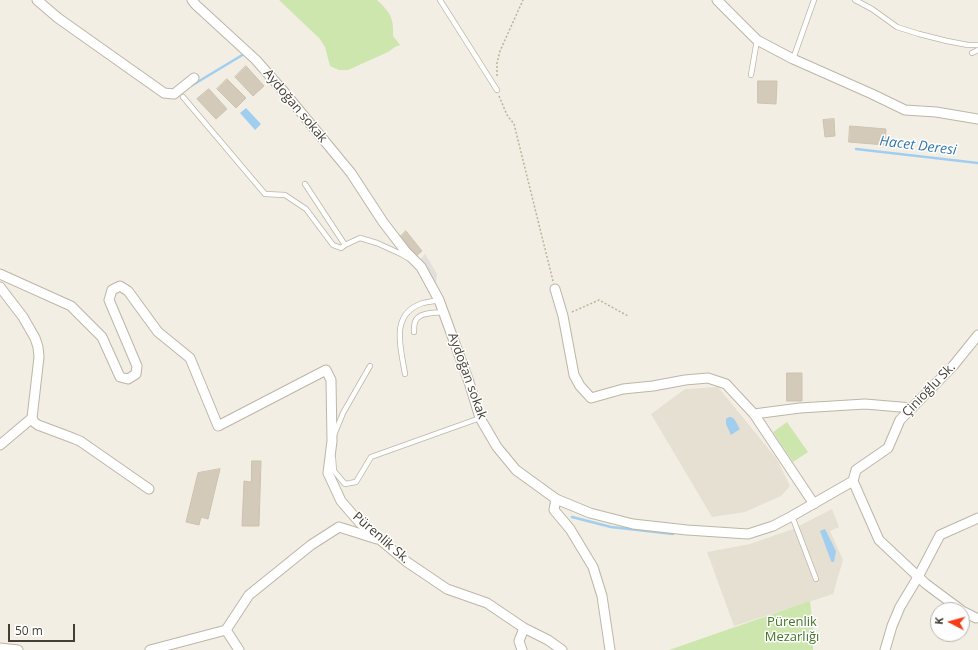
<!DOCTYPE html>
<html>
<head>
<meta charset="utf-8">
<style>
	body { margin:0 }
	#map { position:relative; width:978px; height:650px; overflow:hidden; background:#f2eee4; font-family:"Open Sans",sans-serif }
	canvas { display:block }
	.north { position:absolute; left:930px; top:602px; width:40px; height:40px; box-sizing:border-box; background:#fff; border:1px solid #b4b2ae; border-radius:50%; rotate:276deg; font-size:11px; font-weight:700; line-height:16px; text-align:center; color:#443e34 }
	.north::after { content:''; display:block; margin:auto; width:14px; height:18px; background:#f63b17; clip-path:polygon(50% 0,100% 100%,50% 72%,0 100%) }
	.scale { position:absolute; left:8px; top:624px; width:67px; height:18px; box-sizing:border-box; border:2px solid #443e34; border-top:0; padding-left:5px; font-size:12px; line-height:14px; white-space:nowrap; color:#443e34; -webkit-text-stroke:3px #fff; paint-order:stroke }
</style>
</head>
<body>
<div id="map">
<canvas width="978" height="650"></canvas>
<div class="north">K</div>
<div class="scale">50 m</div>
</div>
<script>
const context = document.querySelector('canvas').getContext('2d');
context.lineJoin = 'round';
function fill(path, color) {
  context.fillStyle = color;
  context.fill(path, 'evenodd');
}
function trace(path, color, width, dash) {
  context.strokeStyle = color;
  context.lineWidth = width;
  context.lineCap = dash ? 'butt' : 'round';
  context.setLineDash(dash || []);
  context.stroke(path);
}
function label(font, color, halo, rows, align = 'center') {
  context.font = font + ' "Open Sans",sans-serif';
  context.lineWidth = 3;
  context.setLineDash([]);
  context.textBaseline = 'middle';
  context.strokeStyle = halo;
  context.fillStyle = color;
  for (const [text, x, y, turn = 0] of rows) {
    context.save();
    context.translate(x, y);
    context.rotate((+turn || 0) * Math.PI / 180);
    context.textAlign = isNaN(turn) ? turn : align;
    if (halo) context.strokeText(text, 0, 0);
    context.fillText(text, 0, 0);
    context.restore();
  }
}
const residential = new Path2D(`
	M718,387L776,458L790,486L781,496L745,512L712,517L651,414L685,389Z
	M832,509L839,527L830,531L843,560L833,594L734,626L707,552L750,544L793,529Z`);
const green = new Path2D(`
	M279,0H377C390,12 394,18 393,36L400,45L395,47L388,52L348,70H339L330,66L325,47L320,39Z
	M787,422L808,452L793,462L773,432Z
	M810,601L814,635L813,650H669Z`);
const parking = new Path2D(`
	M425,254L437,274L435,289L418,262Z`);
const water = new Path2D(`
	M246,108L261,124L255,130L240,113Z
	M729,417C735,416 737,425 740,429L731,435L726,424V419Z
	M825,529L836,551L834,562H832L831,561L820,531Z`);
const stream = new Path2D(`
	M191,86L244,54
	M856,149L978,163
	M572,517L611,527L673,534`);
const building = new Path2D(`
	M246,66L264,86L253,96L235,77Z
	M227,79L246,98L236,108L217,89Z
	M758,81H777L776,104L758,103Z
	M209,89L227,109L216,119L197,99Z
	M834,119L835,136L825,137L823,120Z
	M850,126L886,129L885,145L849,142Z
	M406,231L422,251L416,256L400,237Z
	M787,373H802V401H787Z
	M252,461H261L259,526H242L244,481L251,482Z
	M220,469L208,519L201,517L199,525L186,522L198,473Z`);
const path = new Path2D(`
	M497,76V63L500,51L523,0
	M499,96L507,115L514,124L553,281
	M572,312L599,300L628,316`);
const lane = new Path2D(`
	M440,0L497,90
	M855,0L872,9L897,27L919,34L947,41L968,45H978
	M972,53L978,50
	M793,59L814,0
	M751,75L757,40
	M183,97L265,194L285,195L306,209L333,245L341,248L345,245
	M305,184L345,245L360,238L377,243L401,254L408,258
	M414,332C414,329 414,325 415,322C418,312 434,313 444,312
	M405,374C401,348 389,314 423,303C428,302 434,301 439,300
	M334,435L343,413L370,366
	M333,458L334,471L345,484L356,482L371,457L480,418
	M792,516L816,579`);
const street = new Path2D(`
	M37,0L58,18L164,93L174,94L194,78
	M192,0L196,5L256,60L285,93L351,173L383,222L406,252L421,267L439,300L469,382L480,418L497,447L516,470L556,499L590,513L633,524L687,530L748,534L773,526L792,516L853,481
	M717,0L757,40L793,59L872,94L905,110L936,112L978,119
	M0,274L71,306L102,337L120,377L128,379L136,374L137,366L109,300L112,290L120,286L128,291L158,332L190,358L218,426L326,370L331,380L332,441L328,473L341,501L360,523L407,562L447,589L487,603L524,628L548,640L562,650
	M0,287L23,317L35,338L38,347L39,357L32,418L34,422L38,425L70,437L80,441L149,489
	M555,289L563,316L574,375L580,386L591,398L623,389L653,386L685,380L708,378L726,384L754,414L814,504
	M754,414L800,408L865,404L912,408
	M0,445L32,418
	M556,499L554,510L570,529L593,567L602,596L610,650
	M961,610L926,584L879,540L853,481L856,470L888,448L900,420L953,366L978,335
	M962,611L976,618
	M226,630L239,650
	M0,648L18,650
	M150,650L226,630L249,595L311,545L339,527L377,539
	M522,650L519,641L524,628
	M885,650L892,626L900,607L918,577L940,535L978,518`);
const streetNames = [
	["Aydoğan sokak",295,106,50],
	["Aydoğan sokak",467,376,70],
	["Çinioğlu Sk.",929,390,-46],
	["Pürenlik Sk.",381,538,41]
];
const parkNames = [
	["Pürenlik",792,622],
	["Mezarlığı",792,637]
];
const waterNames = [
	["Hacet Deresi",918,146,7]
];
fill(residential, '#e6e0d2');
fill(green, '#cce6ad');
fill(parking, '#e2e0dd');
fill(water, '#a1ceef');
trace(stream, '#a1ceef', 2.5);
fill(building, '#d3caba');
trace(building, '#cec2ad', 1);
trace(lane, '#bdb6a7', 6);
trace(street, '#bdb6a7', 11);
trace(path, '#bfb299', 1.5, [2, 2]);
trace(lane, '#fff', 4.5);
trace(street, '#fff', 9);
label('13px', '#443e34', '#fff', streetNames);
label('13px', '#447429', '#fff', parkNames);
label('italic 14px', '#3077ad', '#fff', waterNames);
</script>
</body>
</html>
